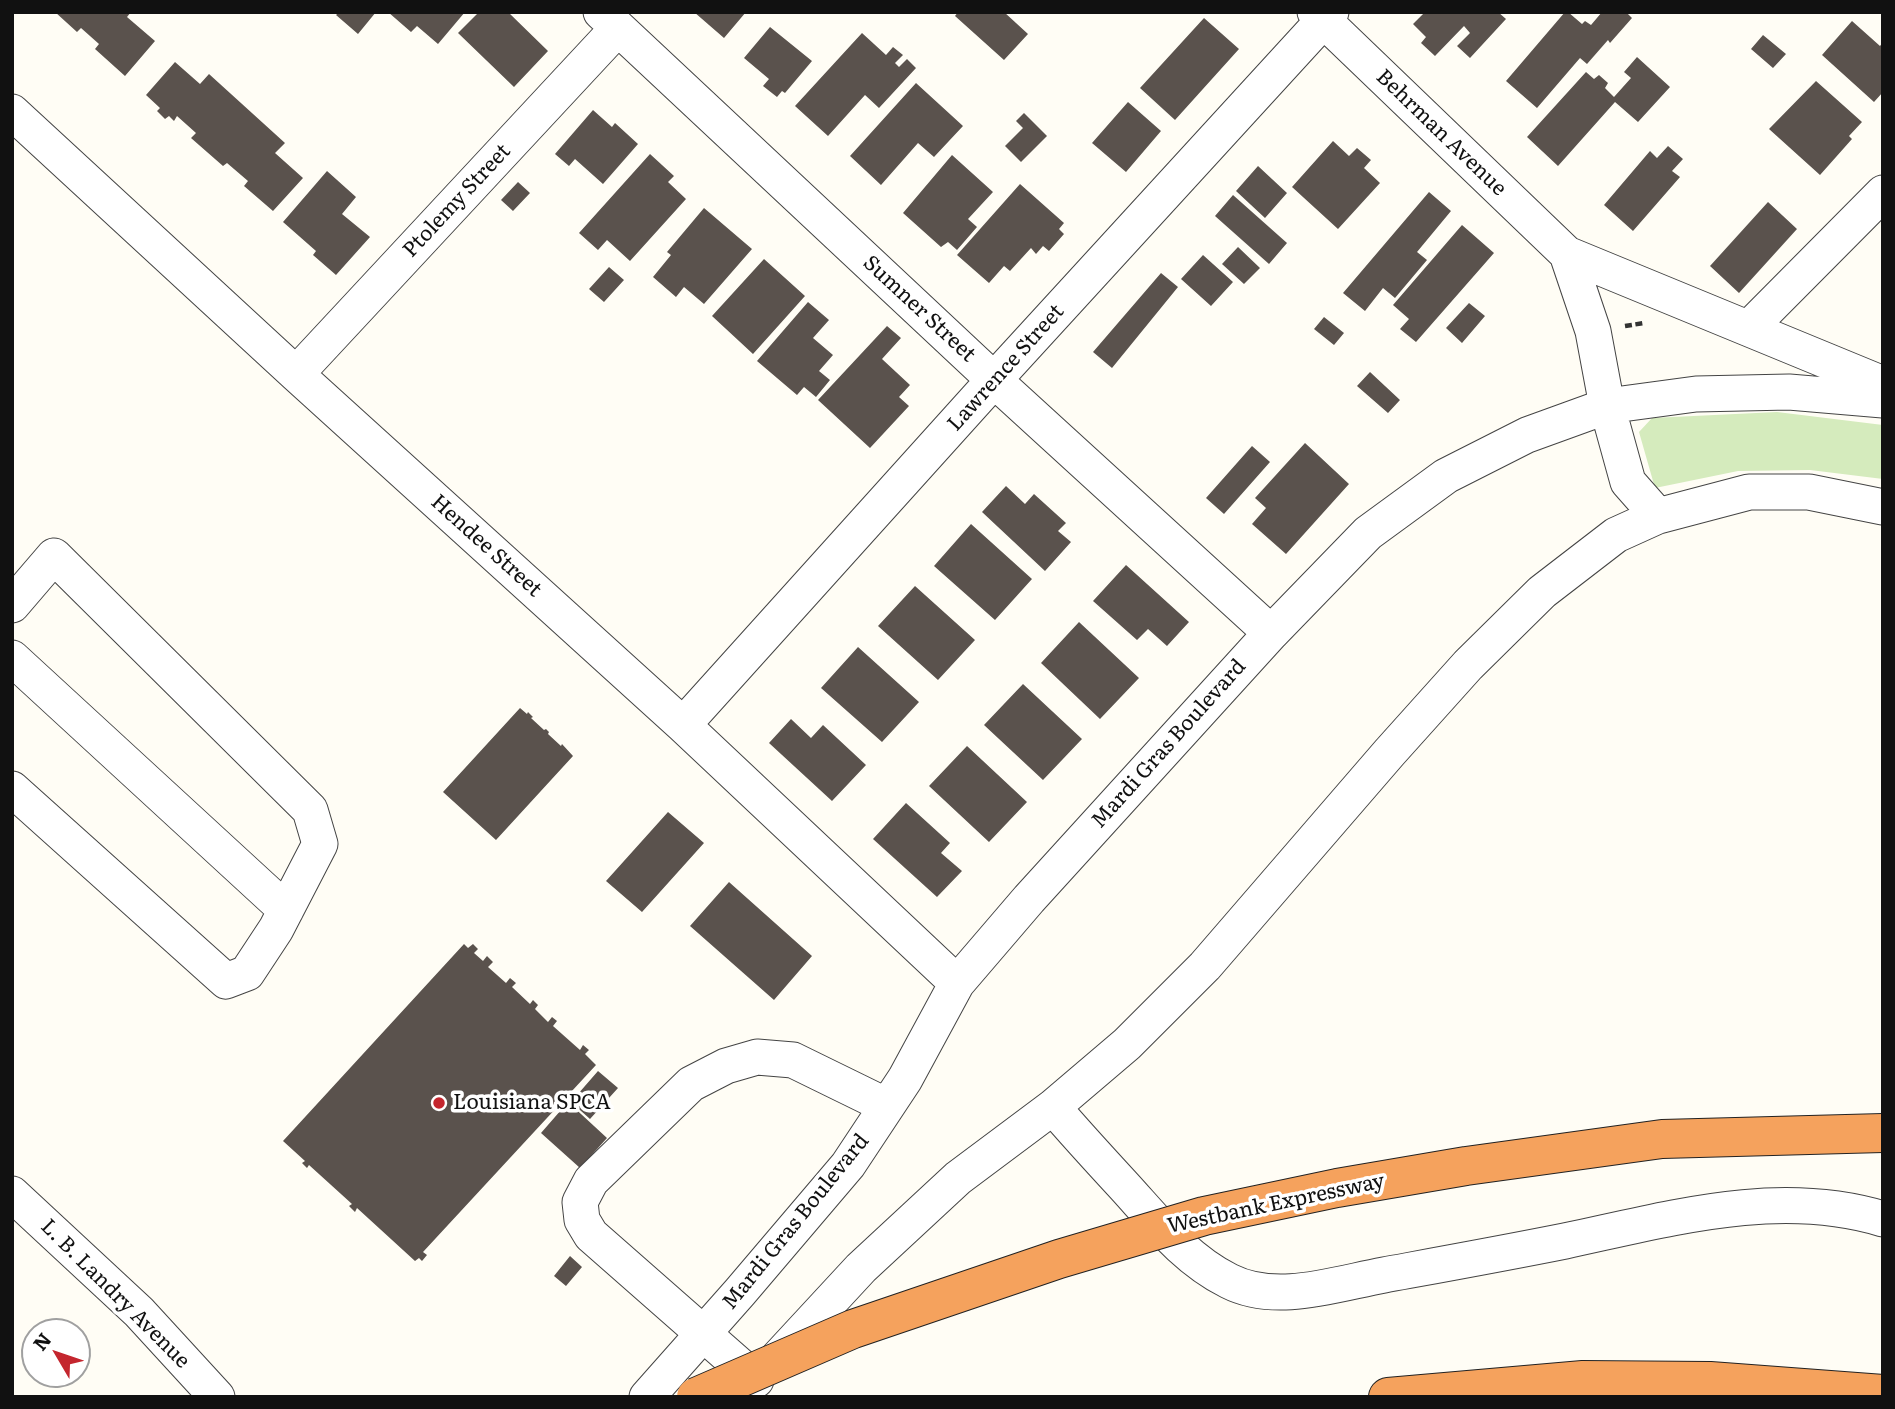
<!DOCTYPE html>
<html>
<head>
<meta charset="utf-8">
<style>
	body { margin:0 }
	#map { position:relative; width:1895px; height:1409px; overflow:hidden; background:#fffdf5; font-family:Literata,serif }
	canvas { display:block }
	.frame { position:absolute; inset:0; border:14px solid #111; pointer-events:none }
	.north { position:absolute; left:21px; top:1318px; width:70px; height:70px; box-sizing:border-box; background:#fff; border:2px solid #a0a0a0; border-radius:50%; rotate:309deg; font-size:19px; font-weight:700; line-height:28px; text-align:center; color:#111 }
	.north::after { content:''; display:block; margin:auto; width:24px; height:32px; background:#c4262e; clip-path:polygon(50% 0,100% 100%,50% 72%,0 100%) }
</style>
</head>
<body>
<div id="map">
<canvas width="1895" height="1409"></canvas>
<div class="frame"></div>
<div class="north">N</div>
</div>
<script>
const context = document.querySelector('canvas').getContext('2d');
context.lineJoin = 'round';
function fill(path, color) {
  context.fillStyle = color;
  context.fill(path, 'evenodd');
}
function trace(path, color, width, dash) {
  context.strokeStyle = color;
  context.lineWidth = width;
  context.lineCap = dash ? 'butt' : 'round';
  context.setLineDash(dash || []);
  context.stroke(path);
}
function label(font, color, halo, rows, align = 'center') {
  context.font = font + ' Literata,serif';
  context.lineWidth = 7;
  context.setLineDash([]);
  context.textBaseline = 'middle';
  context.strokeStyle = halo;
  context.fillStyle = color;
  for (const [text, x, y, turn = 0] of rows) {
    context.save();
    context.translate(x, y);
    context.rotate((+turn || 0) * Math.PI / 180);
    context.textAlign = isNaN(turn) ? turn : align;
    if (halo) context.strokeText(text, 0, 0);
    context.fillText(text, 0, 0);
    context.restore();
  }
}
const green = new Path2D(`
	M1777,412L1883,425V479L1810,470L1738,471L1655,488L1639,432L1652,418Z`);
const building = new Path2D(`
	M55,12H131L127,17L155,41L125,76L95,49L99,44L81,28L77,32Z
	M339,12H376L358,34L336,15Z
	M388,12H465L438,44L417,26L411,32Z
	M479,12H508L548,51L514,87L458,33Z
	M694,12H746L724,38Z
	M958,12H1004L1028,34L1004,60L955,16Z
	M1425,12H1498L1506,19L1470,58L1457,46L1470,33L1464,26L1435,56L1421,43L1426,37L1413,24Z
	M1565,12H1568L1582,24L1585,21L1591,25L1602,12H1626L1632,18L1610,43L1608,40L1587,64L1580,58L1537,108L1506,81Z
	M1204,18L1239,49L1175,120L1140,88Z
	M1852,21L1880,46L1883,42V92L1874,102L1822,55Z
	M770,27L812,61L785,93L782,91L777,97L763,86L769,79L744,58Z
	M862,33L886,55L893,47L903,55L895,63L899,67L907,59L916,68L879,108L865,95L828,136L795,106Z
	M1763,35L1786,54L1773,68L1751,49Z
	M1637,57L1670,87L1638,122L1615,102L1558,166L1527,137L1586,72L1594,79L1599,75L1608,83L1605,88L1614,97L1631,78L1624,72Z
	M175,62L200,84L209,74L285,143L275,153L303,178L273,211L244,186L248,181L227,163L223,166L191,138L196,133L177,116L174,121L169,116L165,119L157,111L160,108L146,95Z
	M1816,81L1862,122L1849,136L1852,139L1820,175L1769,129Z
	M916,83L963,126L934,157L918,143L881,185L850,156Z
	M1128,102L1161,131L1126,172L1092,143Z
	M593,110L612,127L615,123L638,144L603,184L575,159L569,166L555,154Z
	M1024,113L1047,136L1021,162L1005,146L1023,128L1016,121Z
	M1333,141L1349,156L1357,148L1371,160L1364,168L1380,183L1338,229L1292,187Z
	M1668,146L1683,159L1672,171L1680,177L1633,231L1604,205L1650,151L1657,158Z
	M650,154L674,176L668,182L686,199L630,261L607,240L598,250L579,233Z
	M952,155L993,192L968,219L977,227L957,250L948,242L941,247L903,213Z
	M1258,166L1287,193L1265,218L1236,191Z
	M327,171L356,197L342,214L370,237L336,275L313,255L316,251L283,222Z
	M518,182L530,193L513,211L501,200Z
	M1020,184L1064,223L1059,229L1064,234L1049,251L1043,246L1036,254L1031,248L1010,271L1004,266L989,283L957,255Z
	M1429,192L1451,211L1417,252L1427,260L1395,298L1383,288L1365,311L1343,293Z
	M1233,195L1287,243L1269,264L1215,216Z
	M1768,202L1797,229L1739,293L1710,266Z
	M704,208L752,249L704,304L684,287L676,297L653,277L671,255L667,252Z
	M1462,225L1494,253L1416,342L1400,329L1409,319L1393,305Z
	M1238,247L1260,268L1244,284L1222,264Z
	M1203,255L1233,282L1211,306L1181,279Z
	M764,259L805,296L753,354L712,316Z
	M609,267L624,280L604,302L589,289Z
	M1161,273L1178,287L1112,368L1093,352Z
	M808,302L829,320L813,338L833,355L819,371L830,380L816,397L804,387L797,395L757,361Z
	M1469,303L1485,316L1462,343L1446,328Z
	M1324,317L1344,333L1334,345L1314,329Z
	M887,326L901,338L882,359L910,385L899,397L909,406L870,448L818,400Z
	M1370,372L1400,400L1388,413L1357,386Z
	M1305,443L1349,484L1286,554L1252,524L1266,508L1255,498Z
	M1252,446L1270,462L1224,514L1206,498Z
	M1006,486L1025,504L1034,494L1066,523L1058,531L1071,542L1045,571L982,512Z
	M971,524L1032,579L995,620L934,566Z
	M1126,565L1189,622L1167,646L1148,629L1137,640L1093,601Z
	M915,586L975,640L938,680L878,626Z
	M1079,622L1139,678L1100,719L1041,663Z
	M858,647L919,702L882,742L821,688Z
	M1023,684L1082,739L1043,780L984,725Z
	M520,708L527,714L528,712L533,717L531,718L544,730L546,729L549,732L548,734L561,746L562,744L573,756L496,840L443,792Z
	M791,719L811,738L823,725L866,765L832,801L769,743Z
	M967,746L1027,802L989,842L929,786Z
	M906,803L950,843L941,853L962,871L937,897L873,839Z
	M668,812L704,843L642,912L606,881Z
	M729,882L812,956L774,1000L690,926Z
	M464,944L468,948L473,944L478,949L474,953L483,961L487,956L493,962L488,967L506,983L510,978L516,983L512,987L530,1004L533,1000L538,1005L535,1009L548,1022L552,1017L557,1021L553,1026L580,1050L583,1045L589,1050L585,1054L596,1065L423,1252L427,1255L422,1261L419,1258L415,1261L357,1208L355,1212L349,1206L352,1204L309,1165L307,1168L302,1163L305,1161L283,1141Z
	M598,1071L618,1088L590,1119L571,1102Z
	M568,1102L607,1138L580,1168L541,1133Z
	M570,1256L582,1267L566,1286L554,1276Z`);
const path = new Path2D(`
	M1625,326L1644,323`);
const minor = new Path2D(`
	M601,12L994,380L1271,633
	M1315,12L1567,254L1883,384
	M12,112L296,374L683,725L957,983
	M1567,254L1593,331L1607,406L1628,482L1658,516
	M1750,327L1883,193
	M296,374L618,28
	M12,605L54,556L310,810L320,844L276,929L247,973L226,981L12,789
	M12,658L286,910
	M683,725L994,380L1331,12
	M1053,1107C1076,1134 1100,1160 1124,1186C1156,1221 1185,1259 1229,1281C1276,1305 1335,1284 1384,1275C1444,1264 1505,1253 1565,1241C1669,1219 1778,1187 1883,1219
	M12,1194L139,1312L217,1397
	M774,1362L861,1268L958,1178L1053,1107L1127,1044L1205,966L1389,753L1468,665L1542,592L1616,535L1658,516L1749,492H1809L1883,507
	M756,1380L591,1235L582,1220L580,1202L591,1181L691,1084L726,1066L757,1057L793,1060L887,1106
	M647,1397L740,1292L848,1165L905,1079L957,983L1029,899L1271,633L1368,533L1446,476L1527,435L1607,406L1696,394L1789,392L1883,400`);
const highway = new Path2D(`
	M1388,1397L1583,1380L1710,1381L1883,1394`);
const highwayBridge = new Path2D(`
	M696,1397L853,1329L1059,1259L1204,1216L1337,1188L1466,1166L1662,1139L1883,1133`);
const markers = [
	[439,1103,7,"#c4262e"]
];
const streetNames = [
	["Behrman Avenue",1441,133,44],
	["Ptolemy Street",457,201,-47],
	["Sumner Street",919,309,43],
	["Lawrence Street",1006,368,-48],
	["Hendee Street",486,546,42],
	["Mardi Gras Boulevard",1169,744,-48],
	["Westbank Expressway",1276,1204,-12],
	["Mardi Gras Boulevard",796,1222,-51],
	["L. B. Landry Avenue",115,1294,45]
];
const poiNames = [
	["Louisiana SPCA",453,1103]
];
fill(green, '#d5ebbd');
fill(building, '#5a524d');
trace(minor, '#444', 37);
trace(highway, '#222', 40);
trace(path, '#333', 4.5, [7, 3.5]);
trace(minor, '#fff', 35);
trace(highway, '#f5a25d', 38);
trace(highwayBridge, '#222', 40, []);
trace(highwayBridge, '#f5a25d', 38);
for (const [x, y, r, color] of markers) {
  const dot = new Path2D();
  dot.arc(x, y, r, 0, 2 * Math.PI);
  context.fillStyle = color;
  context.fill(dot);
  trace(dot, '#fff', 2.5);
}
label('21px', '#111', '#fff', streetNames);
label('21px', '#111', '#fff', poiNames, 'left');
</script>
</body>
</html>
